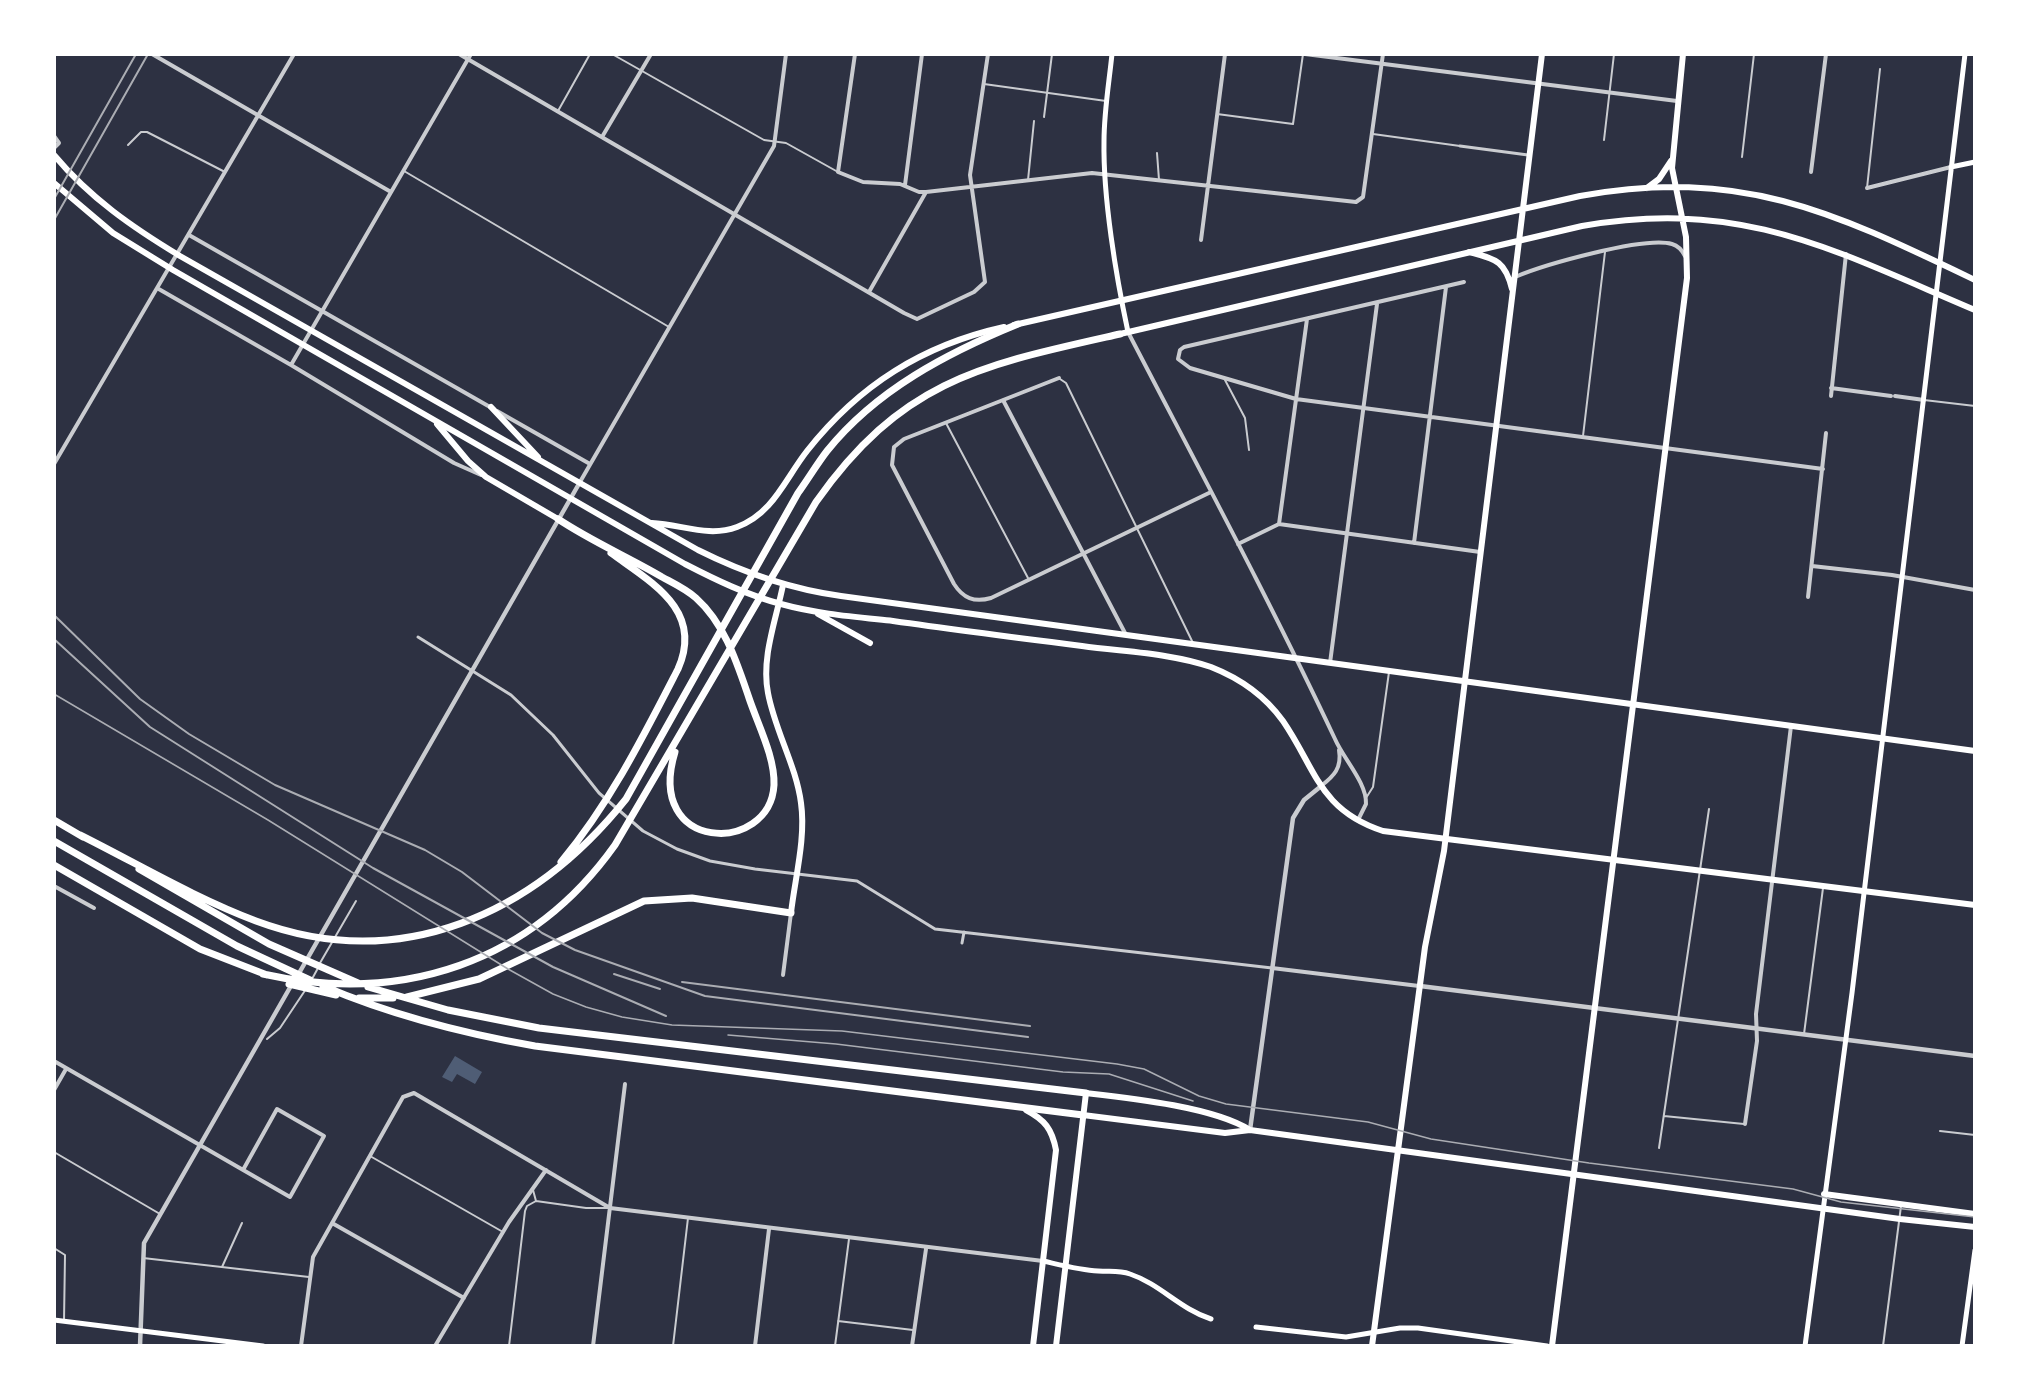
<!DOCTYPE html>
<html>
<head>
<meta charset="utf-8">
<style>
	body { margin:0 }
	#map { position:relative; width:2029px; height:1400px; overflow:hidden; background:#2d3142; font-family:"Roboto Condensed",sans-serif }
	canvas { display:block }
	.frame { position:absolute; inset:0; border:56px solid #fff; pointer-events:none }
</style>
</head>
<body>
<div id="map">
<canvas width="2029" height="1400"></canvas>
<div class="frame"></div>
</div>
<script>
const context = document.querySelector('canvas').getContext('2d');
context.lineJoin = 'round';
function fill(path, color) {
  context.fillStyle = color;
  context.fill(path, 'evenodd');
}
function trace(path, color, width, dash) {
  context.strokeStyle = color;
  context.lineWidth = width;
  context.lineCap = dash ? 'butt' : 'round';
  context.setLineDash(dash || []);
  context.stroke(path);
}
const water = new Path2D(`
	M455,1056L482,1072L475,1084L457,1074L452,1082L442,1077Z`);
const service = new Path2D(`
	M612,54L764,140L786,143L838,172
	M984,84L1106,101
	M558,111L590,54
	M1217,114L1293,124L1303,54
	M1044,117L1052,54
	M1373,134L1460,146
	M1604,140L1614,54
	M128,145L141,132H147L225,172
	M1157,153L1159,180
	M1742,157L1754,54
	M404,171L669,327
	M1028,180L1034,121
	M1867,188L1880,69
	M1060,379L1066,383L1193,643
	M1225,380L1245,418L1249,450
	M1924,400L1975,406
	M946,423L1028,578
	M1583,436L1605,252
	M1366,798L1373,787L1389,672
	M320,963L356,901
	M312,979L318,968
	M1804,1034L1823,888
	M267,1039L280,1028L306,989
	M1664,1116L1744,1124
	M1940,1131L1975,1135
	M1659,1148L1709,809
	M54,1152L160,1214
	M370,1156L503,1232
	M533,1190L536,1201L586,1208H608
	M54,1248L65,1255L64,1321
	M143,1258L309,1277
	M222,1267L242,1223
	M838,1321L913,1330
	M509,1346L525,1211L527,1206L536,1201
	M673,1346L688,1218
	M835,1346L849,1239
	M1883,1346L1901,1206`);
const pedestrian = new Path2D(`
	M1460,146L1528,155
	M418,637L511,695L553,735L599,793L643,831L677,849L710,861L755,869L857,881L935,929L1272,968
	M962,943L964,932`);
const minor = new Path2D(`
	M152,54L391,192
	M459,54L904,313L917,319L974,292L985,282L970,175L988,54
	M855,54L838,172L863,182L900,184L919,192H926
	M1305,54L1677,101
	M54,136L59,143L54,148
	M602,137L651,54
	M1811,172L1826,54
	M905,185L922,54
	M1867,188L1951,167
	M189,235L490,407
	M1201,240L1225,54
	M1515,277C1543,265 1644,236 1672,244C1679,246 1682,250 1685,256
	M1464,282L1184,347L1180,350L1178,359L1190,368L1296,399L1823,469
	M157,288L291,365L454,463L481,475
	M869,292L926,192L1092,173L1356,202L1363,197L1383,54
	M1128,332C1198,467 1270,601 1335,739C1343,758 1367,783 1366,804L1358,820
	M291,365L471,54
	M1059,378L904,439L894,447L892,465L954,584C963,598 974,603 991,598L1211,492
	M1831,388L1891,396
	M1831,396L1846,254
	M1895,396L1924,400
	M1003,400L1125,633
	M497,411L590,464
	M54,464L294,54
	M580,482L774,146L786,54
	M1279,524L1307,319
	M1414,543L1446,287
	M1238,544L1279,524L1480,552
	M1812,566L1892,575L1975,590
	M1808,597L1826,433
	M1330,663L1377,304
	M1321,786C1334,776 1342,768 1339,750
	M54,886L94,908
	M1272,968L1419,986
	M783,975L791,913
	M54,1061L290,1197L324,1136L277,1109L243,1170
	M54,1090L66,1069
	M1745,1124L1757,1041L1756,1014L1791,726
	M332,1223L464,1298
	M301,1346L313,1257L403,1097L414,1093L610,1208L1043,1261
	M435,1346L509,1222L546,1170
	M593,1346L625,1084
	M755,1346L769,1229
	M912,1346L926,1249`);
const tertiary = new Path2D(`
	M298,975L580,482
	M1420,986L1975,1056
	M1250,1130L1293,818L1304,800L1320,787
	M140,1346L144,1243L292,984`);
const secondary = new Path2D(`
	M1112,54C1109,83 1104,112 1104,141C1103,198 1116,276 1128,332
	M1951,167L1975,162
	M1043,1261C1061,1265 1080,1270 1098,1271C1110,1272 1119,1270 1130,1274C1160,1284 1180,1309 1211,1319
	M54,1320L263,1346
	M1256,1327L1346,1337L1400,1328H1418L1547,1346
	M1805,1346L1852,993L1965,54
	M1962,1346L1975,1250`);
const primary = new Path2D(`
	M54,155C90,198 132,227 180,256L698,550C744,573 790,589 841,596L1975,751
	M54,183L113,233L173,270L685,564C716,580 747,595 781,604C817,614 856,617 893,621C956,630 1019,638 1082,646C1124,652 1171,653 1211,667C1239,678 1265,696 1283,721C1316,769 1319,810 1383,831L1975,905
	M1647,188L1659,179L1671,161
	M1469,252C1495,259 1505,260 1512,289
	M1014,325L1580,196C1742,167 1833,212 1975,280
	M1120,334L1582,226C1742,198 1833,250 1975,310
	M491,407L538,457
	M437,424L468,461L486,477L558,519
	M652,523C681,524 708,538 737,527C773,514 785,479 807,451C859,385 923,345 1004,327
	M783,585C776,620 761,658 768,693C775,731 796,765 801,803C806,838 795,878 791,913
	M818,614L870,643
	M1026,1110C1045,1120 1052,1129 1056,1150L1033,1346
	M1083,1115L1225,1133L1250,1130L1900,1219L1975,1227
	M1824,1194L1975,1214
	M1056,1346L1086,1093C1130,1098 1214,1107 1250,1130
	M1372,1346L1425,947L1444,851L1542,54
	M1552,1346L1687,278L1686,237L1672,168L1683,54`);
const motorway = new Path2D(`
	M558,519C591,541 628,557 662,577C673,583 686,589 696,598C725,624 737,663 749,698C758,725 775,757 774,785C770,855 644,853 675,752
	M54,820L83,837
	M80,835C138,864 195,898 256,921C401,975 534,914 626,799L798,493C808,479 817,464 827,451C876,390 947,353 1018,324
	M54,841L237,946L310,980
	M561,862C610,803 643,737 678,669C704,610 652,583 611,553
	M54,865L200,949L267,975
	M139,869L269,944L358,983
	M263,974C402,1005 531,963 615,845L816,502C903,379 982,365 1120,334
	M289,984L336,995
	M323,986C391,1015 461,1033 535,1046L1083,1115
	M368,987L448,1010L539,1028L1086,1093
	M407,997L479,979L644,901L692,898L791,913
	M359,998H393`);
const tram = new Path2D(`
	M54,694L268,820L508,969L553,994L586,1007L622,1017L672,1025L842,1031L1117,1064L1144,1069L1199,1096L1226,1104L1368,1122L1431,1139L1589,1163L1793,1189L1841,1202L1975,1217
	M728,1035L836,1044L1063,1072L1109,1074L1193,1101`);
const rail = new Path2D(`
	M54,199L136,54
	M54,220L148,54
	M54,615L140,699L189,734L275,785L425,850L462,872L542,933L575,950L705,996L1028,1037
	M54,639L150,727L373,868L553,967L666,1016
	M614,974L660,989
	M682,982L1030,1026`);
fill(water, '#4f5d75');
trace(service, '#caccd0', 2);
trace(pedestrian, '#caccd0', 3);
trace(minor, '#caccd0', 4);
trace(tertiary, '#caccd0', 4.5);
trace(secondary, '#fff', 5);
trace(primary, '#fff', 6);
trace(motorway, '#fff', 7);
trace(tram, '#abadb3', 1.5);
trace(rail, '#abadb3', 2);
</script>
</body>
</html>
